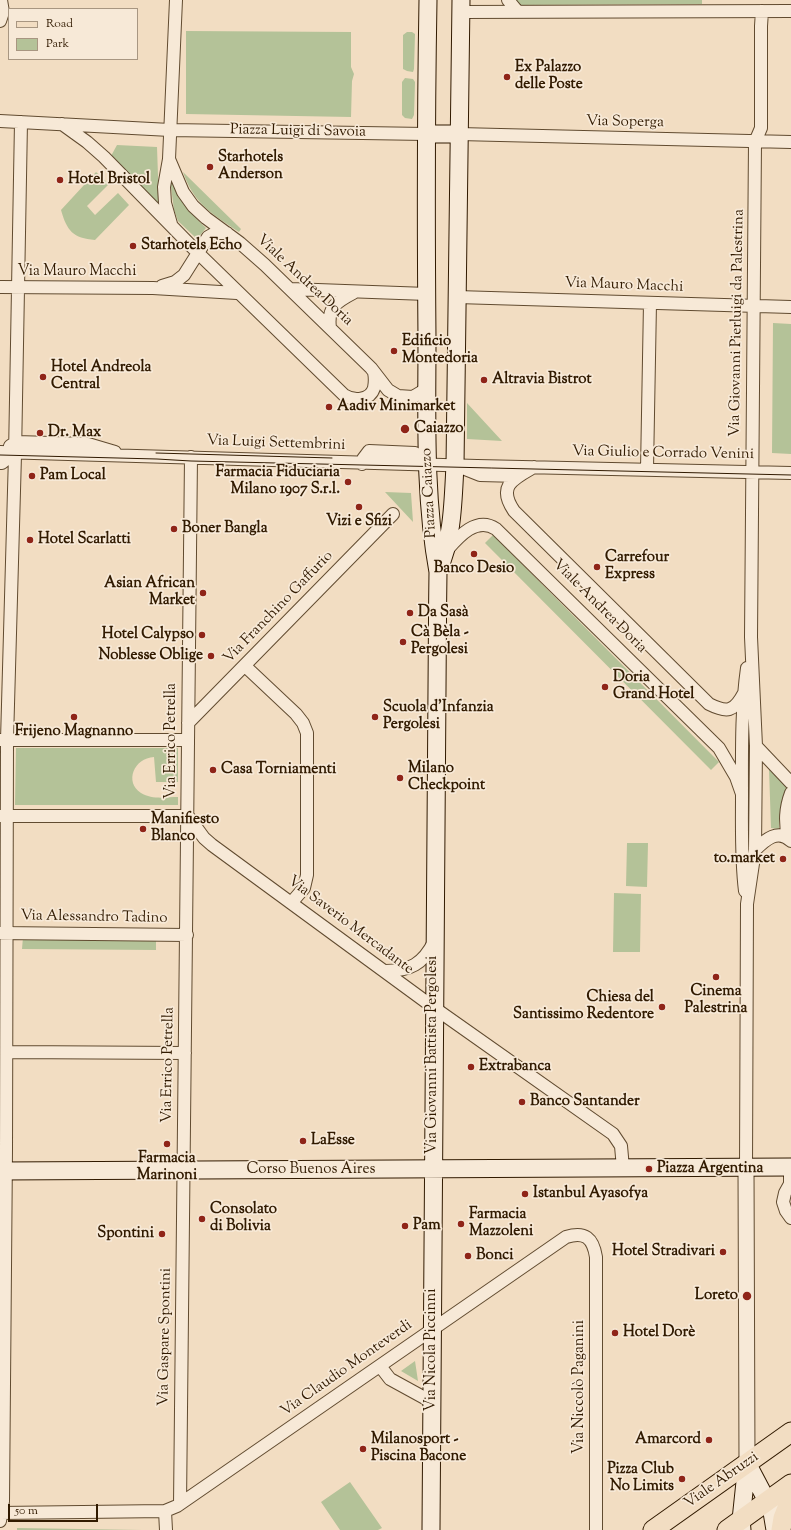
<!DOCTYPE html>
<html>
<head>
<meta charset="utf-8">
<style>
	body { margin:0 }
	#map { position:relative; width:791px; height:1530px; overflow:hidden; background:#f2ddc2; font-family:"Sorts Mill Goudy",serif }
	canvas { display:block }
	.legend { position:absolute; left:8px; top:8px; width:130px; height:52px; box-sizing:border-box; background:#f7e9d7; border:1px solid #a89681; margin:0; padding:5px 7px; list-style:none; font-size:12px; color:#311a00 }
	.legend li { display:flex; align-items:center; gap:8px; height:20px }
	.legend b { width:20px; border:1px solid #a89681 }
	.scale { position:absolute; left:8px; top:1504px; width:90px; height:18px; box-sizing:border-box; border:2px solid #311a00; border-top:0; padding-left:5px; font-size:12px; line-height:14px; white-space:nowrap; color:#311a00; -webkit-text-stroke:3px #f7e9d7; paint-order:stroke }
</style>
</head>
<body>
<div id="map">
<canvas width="791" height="1530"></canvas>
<ul class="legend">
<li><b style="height:5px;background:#f2ddc2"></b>Road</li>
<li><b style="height:11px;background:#b4c298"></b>Park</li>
</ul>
<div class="scale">50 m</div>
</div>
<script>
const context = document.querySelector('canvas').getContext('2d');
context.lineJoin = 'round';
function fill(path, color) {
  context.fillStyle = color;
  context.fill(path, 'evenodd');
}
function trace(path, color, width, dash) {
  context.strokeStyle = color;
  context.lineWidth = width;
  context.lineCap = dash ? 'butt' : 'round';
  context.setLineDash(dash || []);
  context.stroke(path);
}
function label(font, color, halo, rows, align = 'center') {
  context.font = font + ' "Sorts Mill Goudy",serif';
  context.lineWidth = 3.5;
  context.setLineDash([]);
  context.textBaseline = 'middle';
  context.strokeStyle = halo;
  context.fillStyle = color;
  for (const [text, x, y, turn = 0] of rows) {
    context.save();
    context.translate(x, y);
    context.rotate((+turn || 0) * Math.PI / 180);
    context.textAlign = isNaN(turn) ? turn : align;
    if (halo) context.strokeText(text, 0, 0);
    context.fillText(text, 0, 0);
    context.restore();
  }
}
const green = new Path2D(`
	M516,0H702V4L520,5Z
	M186,31L351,32V67L354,74L352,81L351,117L186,114Z
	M407,32H412L415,34L414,69L413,72L407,71L403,69V35Z
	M405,78L413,79L415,82L414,115L412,119L405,118L402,115V82Z
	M117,145L157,147L159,204L111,156Z
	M96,172L109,184L87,206L95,215L118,193L129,205L95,240C73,238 67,231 61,210Z
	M183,172L241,229L239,232C212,214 194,204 183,172Z
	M170,179L172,180C180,199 191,214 206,228L197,239L178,221L174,210Z
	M773,323L791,324V454L772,453Z
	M467,403L502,441L467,439Z
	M385,492L411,493L413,522Z
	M493,535L719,762L711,770L485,543Z
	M16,748H178V782H156L154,757C134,758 124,782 141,793C152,800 167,797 178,797V805H15Z
	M769,769L789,790L780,811L779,829L771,828Z
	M627,843H648L647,887L626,886Z
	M614,893L641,894L640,952H613Z
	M23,937L147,938L156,941V950L22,949Z
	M415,1361L418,1381L401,1371Z
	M350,1482L382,1528L378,1530H340L321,1502Z
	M17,1528L142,1530H17Z`);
const minor = new Path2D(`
	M508,0L518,12
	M461,12L791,11
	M0,21L3,12L1,0
	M0,121L170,130L426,134
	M62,124L87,142L104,157L198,253L344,395C353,401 370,401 374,388C375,383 375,377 374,372
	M459,134L791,142
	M169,159L183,192L193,206L206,218L240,243L265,265L371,368L388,390L398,396L413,397L423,391L427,387
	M171,224L165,203L164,187L169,159L176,0
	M162,286L175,282L184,275L208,237L215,233H227
	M0,287L153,288L237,293
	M290,289L427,294
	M457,297L791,307
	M330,328C327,306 338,301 355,292
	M10,446L16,442L88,444L115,452
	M0,452L477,466L791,473
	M0,463H2L15,452
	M362,464L363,459L369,451L415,453L427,464
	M534,467C513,479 497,486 514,511L709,704C727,713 734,712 744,693
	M465,469L480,475L519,476
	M647,469L650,303
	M447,550C459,536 477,516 496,529L719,748L736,777L742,794
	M245,666L296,714L303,723L307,733V875L304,888L292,902
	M188,723L393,514
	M0,740H188
	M756,746L791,783
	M0,816H188
	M188,816L204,838L212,845L433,1007L613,1134L621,1146L623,1168
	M788,838C785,822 785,809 791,793
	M755,850C765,840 778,828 791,841
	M745,891C741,859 742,828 742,796C742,753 741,711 747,668
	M0,933L187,935
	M385,971C410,971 423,964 434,942
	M7,1052L185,1053
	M746,1167L747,904L755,850L756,746L751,637L755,142L761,128V26L762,11
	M790,1167V1184L785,1193L783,1202L786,1211L791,1218
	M380,1366L390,1379L432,1402
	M180,1504L191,457
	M165,1511L166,1530
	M0,1513L165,1511L177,1506L566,1237C585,1231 593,1238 596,1257V1530
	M0,1521L3,1501L6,1150L7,740L15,455L21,122`);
const tertiary = new Path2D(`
	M746,1167L747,1463`);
const secondary = new Path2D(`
	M428,0C426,113 426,226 427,339C427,417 424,495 438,572C434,891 433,1210 431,1530
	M426,134H459
	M438,571C453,538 453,501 455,465L461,0
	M0,1171L791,1167
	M747,1463L767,1501L772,1512L775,1530
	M742,1530L741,1520L747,1463`);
const primary = new Path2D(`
	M653,1530L791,1432
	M727,1530L791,1484
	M781,1530L783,1518L791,1498`);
const tram = new Path2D(`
	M156,453L332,458
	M0,455L157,459L191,461L791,475`);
const markers = [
	[507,77,4,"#8f2418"],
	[210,167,4,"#8f2418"],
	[60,180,4,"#8f2418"],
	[133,246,4,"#8f2418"],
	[394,351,4,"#8f2418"],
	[43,377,4,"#8f2418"],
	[484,380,4,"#8f2418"],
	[329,407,4,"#8f2418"],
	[405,429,5,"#8f2418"],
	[40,433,4,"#8f2418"],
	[32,476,4,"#8f2418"],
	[348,482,4,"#8f2418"],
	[359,507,4,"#8f2418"],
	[174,529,4,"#8f2418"],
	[30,540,4,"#8f2418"],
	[474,554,4,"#8f2418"],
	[597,567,4,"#8f2418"],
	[203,593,4,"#8f2418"],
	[410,613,4,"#8f2418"],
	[202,635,4,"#8f2418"],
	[403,642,4,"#8f2418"],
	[211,656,4,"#8f2418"],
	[605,687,4,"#8f2418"],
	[74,717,4,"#8f2418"],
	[375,717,4,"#8f2418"],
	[213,770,4,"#8f2418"],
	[400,778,4,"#8f2418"],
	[143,829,4,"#8f2418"],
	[783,859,4,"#8f2418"],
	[716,977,4,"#8f2418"],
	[662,1007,4,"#8f2418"],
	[471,1067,4,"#8f2418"],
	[522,1102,4,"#8f2418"],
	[303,1141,4,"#8f2418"],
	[167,1144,4,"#8f2418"],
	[649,1169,4,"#8f2418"],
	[525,1194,4,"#8f2418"],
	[202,1219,4,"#8f2418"],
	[461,1224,4,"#8f2418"],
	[405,1226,4,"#8f2418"],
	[162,1234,4,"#8f2418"],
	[723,1252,4,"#8f2418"],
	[468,1256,4,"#8f2418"],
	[747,1296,5,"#8f2418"],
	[615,1333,4,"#8f2418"],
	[709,1440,4,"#8f2418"],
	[363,1449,4,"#8f2418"],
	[682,1479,4,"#8f2418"]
];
const poiNames = [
	["Ex Palazzo",515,68],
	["delle Poste",515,85],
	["Starhotels",218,158],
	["Anderson",218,175],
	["Hotel Bristol",68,180],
	["Starhotels Echo",141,246],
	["Edificio",402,342],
	["Montedoria",402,359],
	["Hotel Andreola",51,368],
	["Central",51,385],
	["Altravia Bistrot",492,380],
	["Aadiv Minimarket",337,407],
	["Caiazzo",414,429],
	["Dr. Max",48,433],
	["Farmacia Fiduciaria",340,473,"right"],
	["Milano 1907 S.r.l.",340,490,"right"],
	["Pam Local",40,476],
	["Vizi e Sfizi",359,522,"center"],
	["Boner Bangla",182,529],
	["Hotel Scarlatti",38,540],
	["Carrefour",605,558],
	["Express",605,575],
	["Banco Desio",474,569,"center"],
	["Asian African",195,584,"right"],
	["Market",195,601,"right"],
	["Da Sasà",418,613],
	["Cà Bèla -",411,633],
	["Pergolesi",411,650],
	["Hotel Calypso",194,635,"right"],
	["Noblesse Oblige",203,656,"right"],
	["Doria",613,678],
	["Grand Hotel",613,695],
	["Scuola d'Infanzia",383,708],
	["Pergolesi",383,725],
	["Frijeno Magnanno",74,732,"center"],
	["Milano",408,769],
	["Checkpoint",408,786],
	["Casa Torniamenti",221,770],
	["Manifiesto",151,820],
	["Blanco",151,837],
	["to.market",775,859,"right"],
	["Cinema",716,992,"center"],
	["Palestrina",716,1009,"center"],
	["Chiesa del",654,998,"right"],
	["Santissimo Redentore",654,1015,"right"],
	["Extrabanca",479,1067],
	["Banco Santander",530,1102],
	["LaEsse",311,1141],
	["Farmacia",167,1159,"center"],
	["Marinoni",167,1176,"center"],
	["Piazza Argentina",657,1169],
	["Istanbul Ayasofya",533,1194],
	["Consolato",210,1210],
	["di Bolivia",210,1227],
	["Farmacia",469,1215],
	["Mazzoleni",469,1232],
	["Pam",413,1226],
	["Spontini",154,1234,"right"],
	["Hotel Stradivari",715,1252,"right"],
	["Bonci",476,1256],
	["Loreto",738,1296,"right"],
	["Hotel Dorè",623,1333],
	["Milanosport -",371,1440],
	["Piscina Bacone",371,1457],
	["Amarcord",701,1440,"right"],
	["Pizza Club",674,1470,"right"],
	["No Limits",674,1487,"right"]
];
const streetNames = [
	["Via Soperga",625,123,1],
	["Piazza Luigi di Savoia",298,132,1],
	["Via Mauro Macchi",77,272],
	["Viale Andrea Doria",304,281,43],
	["Via Mauro Macchi",624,286,2],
	["Via Giovanni Pierluigi da Palestrina",738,323,-89],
	["Via Luigi Settembrini",276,444,2],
	["Via Giulio e Corrado Venini",663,454,1],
	["Piazza Caiazzo",430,493,-93],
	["Viale Andrea Doria",599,607,45],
	["Via Franchino Gaffurio",279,608,-46],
	["Via Errico Petrella",172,741,-90],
	["Via Alessandro Tadino",94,918,1],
	["Via Saverio Mercadante",350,926,37],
	["Via Giovanni Battista Pergolesi",433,1055,-90],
	["Via Errico Petrella",169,1065,-89],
	["Corso Buenos Aires",311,1170],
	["Via Gaspare Spontini",166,1337,-89],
	["Via Nicola Piccinni",432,1350,-90],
	["Via Claudio Monteverdi",347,1369,-35],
	["Via Niccolò Paganini",580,1387,-90],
	["Viale Abruzzi",722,1481,-35]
];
fill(green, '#b4c298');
trace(minor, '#614b30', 14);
trace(tertiary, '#614b30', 17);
trace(secondary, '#311a00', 19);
trace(primary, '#311a00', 21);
trace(minor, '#f7e9d7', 12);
trace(tertiary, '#f7e9d7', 15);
trace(secondary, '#f7e9d7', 17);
trace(primary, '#f2ddc2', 19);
trace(tram, '#311a00', 1);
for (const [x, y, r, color] of markers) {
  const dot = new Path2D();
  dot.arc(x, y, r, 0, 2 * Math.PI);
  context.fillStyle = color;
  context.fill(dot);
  trace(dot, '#f7e9d7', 1.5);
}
label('bold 15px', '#311a00', '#f7e9d7', poiNames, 'left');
label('15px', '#311a00', '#f7e9d7', streetNames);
</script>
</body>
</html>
